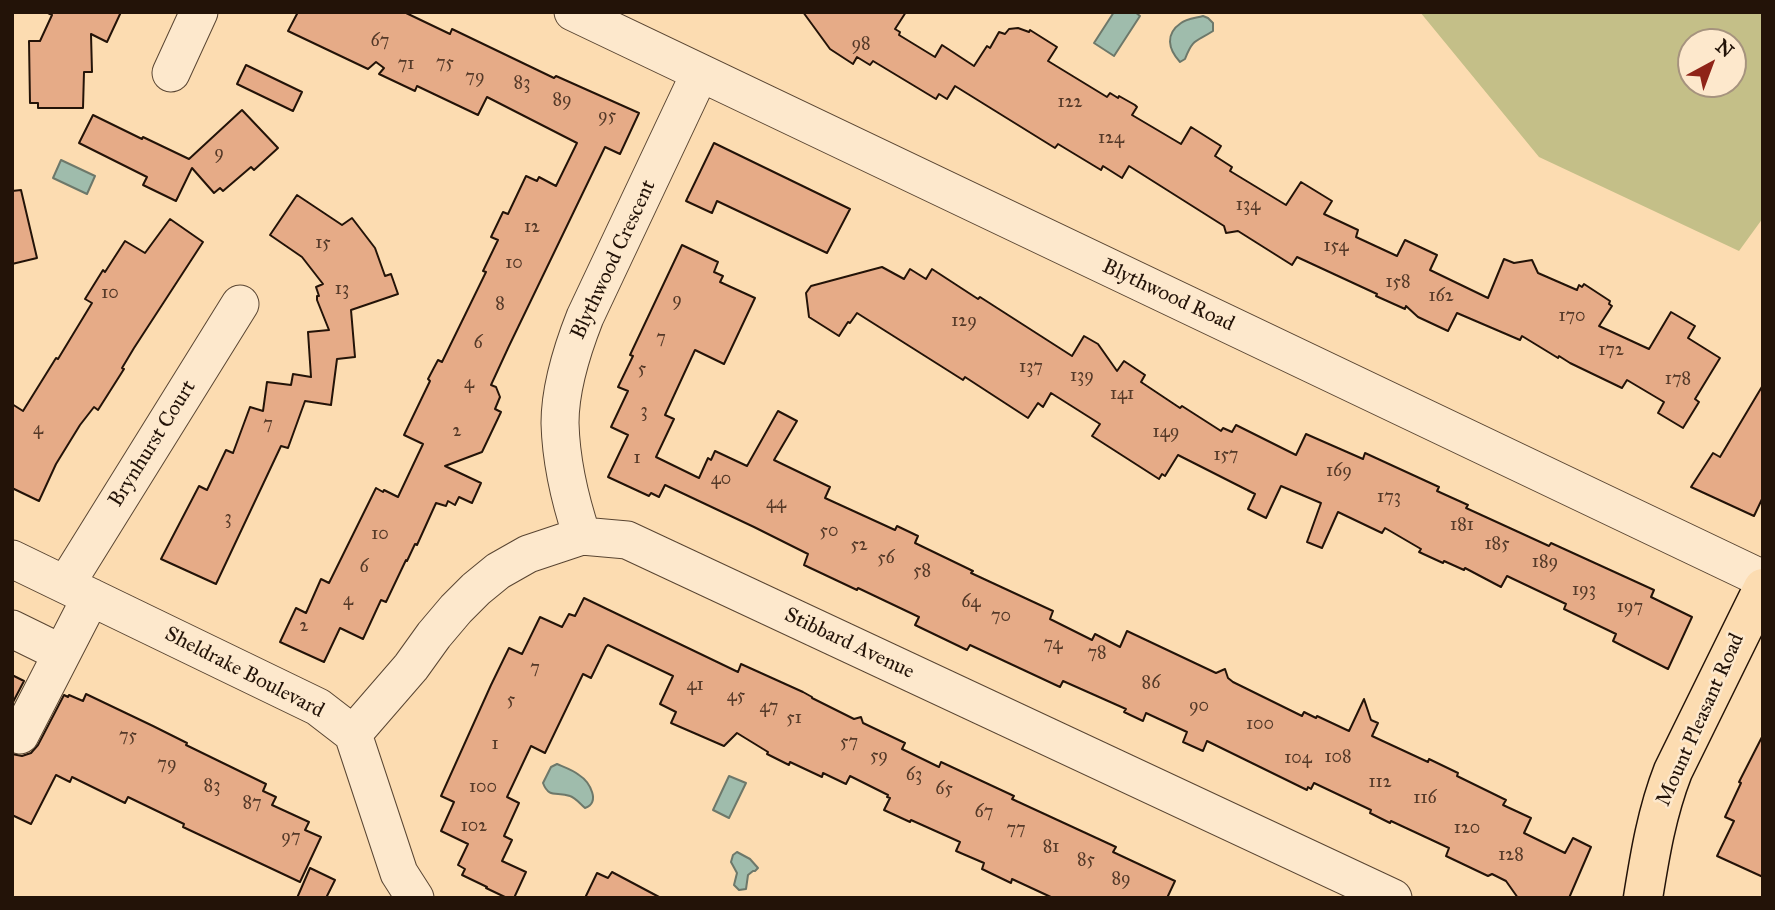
<!DOCTYPE html>
<html>
<head>
<meta charset="utf-8">
<style>
	body { margin:0 }
	#map { position:relative; width:1775px; height:910px; overflow:hidden; background:#fcdcb1; font-family:"IM FELL Great Primer",serif }
	canvas { display:block }
	.frame { position:absolute; inset:0; border:14px solid #231308; pointer-events:none }
	.north { position:absolute; left:1677px; top:28px; width:70px; height:70px; box-sizing:border-box; background:#fde8cc; border:2px solid #a6937e; border-radius:50%; rotate:41deg; font-size:19px; font-weight:700; line-height:28px; text-align:center; color:#231308 }
	.north::after { content:''; display:block; margin:auto; width:24px; height:32px; background:#8f2418; clip-path:polygon(50% 0,100% 100%,50% 72%,0 100%) }
</style>
</head>
<body>
<div id="map">
<canvas width="1775" height="910"></canvas>
<div class="frame"></div>
<div class="north">N</div>
</div>
<script>
const context = document.querySelector('canvas').getContext('2d');
context.lineJoin = 'round';
function fill(path, color) {
  context.fillStyle = color;
  context.fill(path, 'evenodd');
}
function trace(path, color, width, dash) {
  context.strokeStyle = color;
  context.lineWidth = width;
  context.lineCap = dash ? 'butt' : 'round';
  context.setLineDash(dash || []);
  context.stroke(path);
}
function label(font, color, halo, rows, align = 'center') {
  context.font = font + ' "IM FELL Great Primer",serif';
  context.lineWidth = 5;
  context.setLineDash([]);
  context.textBaseline = 'middle';
  context.strokeStyle = halo;
  context.fillStyle = color;
  for (const [text, x, y, turn = 0] of rows) {
    context.save();
    context.translate(x, y);
    context.rotate((+turn || 0) * Math.PI / 180);
    context.textAlign = isNaN(turn) ? turn : align;
    if (halo) context.strokeText(text, 0, 0);
    context.fillText(text, 0, 0);
    context.restore();
  }
}
const green = new Path2D(`
	M1420,12H1763V218L1739,251L1539,157ZM1691,42H1733V84H1691Z`);
const water = new Path2D(`
	M1114,12H1135L1140,16L1114,56L1094,43Z
	M1203,16L1208,18L1213,23V31C1196,42 1193,38 1185,59L1180,62C1168,49 1165,34 1181,23C1186,19 1196,18 1203,16Z
	M61,160L95,176L87,194L53,178Z
	M557,764C564,767 573,770 579,775C590,782 601,803 585,808C580,804 576,798 570,796C557,791 549,799 543,783L551,767Z
	M729,776L746,783L729,818L713,810Z
	M737,852L750,859L758,868L755,871H753L748,875L746,889L739,890L734,885L737,873L731,862L733,855Z`);
const building = new Path2D(`
	M46,12H121L107,42L91,34L92,72H84L83,108H38V103H30L29,41H40L52,15Z
	M298,12H404L450,34L452,29L554,78L556,76L639,113L620,154L605,147L509,346L491,385L496,387L500,397L495,409L501,412L482,452L445,466L481,483L472,503L459,497L455,505L448,501L446,506L436,503L417,545L415,544L407,561L406,560L386,602L381,600L363,639L340,628L324,662L280,642L296,608L306,613L321,579L329,583L376,488L383,492L384,490L398,497L423,444L404,435L430,381L428,379L438,360L442,362L486,272L483,271L498,240L491,237L503,212L508,214L526,176L537,181L539,177L556,186L577,143L487,97L478,115L417,86L415,91L379,74L384,68L376,62L368,69L288,31Z
	M803,12H906L895,29L900,32L899,35L935,57L942,45L974,66L987,46L990,48L999,32L1005,34L1009,29L1018,28L1029,32L1030,30L1057,47L1048,61L1107,97L1110,93L1118,98L1119,96L1135,105L1137,107L1132,115L1181,144L1191,127L1221,146L1215,156L1232,167L1230,171L1286,205L1301,182L1332,201L1324,214L1358,230L1356,237L1397,256L1405,240L1437,255L1430,270L1488,298L1504,259L1514,263L1532,260L1538,273L1577,290L1579,285L1582,287L1584,284L1610,301L1609,304L1612,306L1599,326L1649,349L1671,312L1695,326L1688,338L1720,358L1695,399L1699,402L1683,428L1658,413L1664,402L1627,380L1622,388L1570,363L1559,356L1558,358L1522,336L1520,340L1457,313L1448,331L1418,317L1406,306L1405,309L1376,296L1377,294L1297,257L1292,265L1238,231L1226,233L1224,226L1129,166L1122,178L1103,166L1101,170L1058,144L1055,148L955,86L947,99L939,94L936,99L873,61L870,65L857,57L853,64L830,49Z
	M246,65L302,92L293,111L237,84Z
	M242,110L278,148L254,170L251,167L223,191L220,188L214,193L192,168L176,201L143,185L147,177L79,143L93,115L142,139L143,137L189,159Z
	M714,143L850,209L827,253L717,201L712,213L686,201Z
	M21,190L37,258L12,264V191Z
	M297,195L342,225L352,218L375,248L385,276L391,274L398,294L351,310L355,357L337,359L331,405L305,401L288,448L281,446L216,584L161,559L199,486L207,490L226,450L233,453L250,407L263,411L267,382L291,385L293,374L311,377L308,332L329,330L317,300V296H319L316,287L323,284L302,257L270,235Z
	M170,219L203,242L134,348L122,368L124,369L98,410L94,407L80,425L56,464L39,501L12,488V404L23,411L56,358L58,359L92,303L85,299L103,270L105,272L125,241L145,253Z
	M682,245L718,262L714,272L723,276L720,282L755,298L724,364L695,350L665,415L674,419L656,457L699,478L708,458L711,460L715,451L747,466L778,411L797,421L774,460L830,487L825,498L895,530L897,526L918,536L915,543L973,571L971,573L1053,611L1050,619L1092,640L1095,634L1120,647L1127,631L1216,673L1225,669L1228,678L1233,682L1302,716L1304,712L1316,718L1317,716L1349,731L1364,699L1371,720L1378,723L1372,736L1428,762L1429,759L1458,773L1457,776L1506,800L1503,805L1531,818L1524,833L1565,853L1573,838L1591,847L1569,898H1518L1506,881L1492,874L1488,876L1446,856L1449,848L1391,821L1390,823L1370,813L1371,810L1314,783L1311,789L1308,787L1307,790L1207,741L1203,751L1183,742L1187,732L1146,713L1143,721L1124,712L1126,709L1063,681L1060,687L970,645L967,650L915,625L919,617L858,588L857,590L804,565L808,554L754,527L665,485L659,497L651,493L649,496L608,477L628,435L611,427L628,391L618,387L633,356L630,355Z
	M882,267L904,279L910,269L926,279L932,269L978,299L980,297L1072,356L1084,336L1098,344L1117,371L1124,361L1145,375L1141,382L1180,408L1182,406L1221,431L1223,428L1232,432L1236,425L1296,455L1306,434L1363,459L1365,453L1439,487L1437,491L1468,505L1466,508L1501,524L1549,546L1551,543L1654,590L1651,597L1692,617L1668,669L1613,641L1616,634L1564,609L1566,604L1507,576L1501,587L1465,568L1464,570L1444,561L1443,563L1419,552L1421,549L1385,528L1382,533L1338,512L1322,548L1307,542L1321,503L1281,486L1266,518L1248,509L1255,494L1178,455L1165,476L1162,474L1159,479L1092,436L1100,424L1051,393L1043,407L1038,403L1028,418L965,377L963,380L857,313L850,323L848,322L839,336L809,317L806,293L811,286Z
	M1763,385V497L1754,516L1691,487L1713,453L1720,457Z
	M584,598L738,672L741,664L803,692L812,697V698L854,719L861,717L863,723L905,743L902,749L939,767L941,762L1014,796L1012,799L1116,847L1113,852L1175,881L1167,898H1053L1012,879L1011,883L982,869L984,863L956,851L960,842L911,820L910,822L884,810L890,798L887,797L888,795L850,776L846,784L823,773L822,777L790,762L789,765L767,754L768,752L737,733L724,746L671,723L676,712L660,704L673,676L608,645L606,647L591,678L583,674L545,753L531,746L507,797L519,803L504,836L512,840L502,861L526,872L514,898H507L486,888L487,887L462,875L465,869L458,865L468,844L441,831L454,802L441,796L491,685L509,648L522,654L540,617L562,627L569,614L575,616Z
	M12,675L24,681L12,704Z
	M86,694L153,726L187,743L186,745L266,784L263,791L276,797L272,805L309,822L305,830L321,837L300,882L183,827L184,824L128,797L125,803L72,777L70,782L56,775L31,824L12,815V754L22,756L31,753L38,745L64,695L68,697L69,695L83,701Z
	M1763,735V877L1717,856L1734,821L1725,817L1741,783L1739,782Z
	M310,868L335,880L326,898H297Z
	M612,872L661,898H585L597,873L608,878Z`);
const minor = new Path2D(`
	M573,12L1763,579
	M171,73L199,12
	M582,536C570,500 561,462 560,423C560,387 572,350 585,317L700,73
	M12,559L318,707L353,734L399,873L415,898
	M66,584L240,304
	M12,629L61,653
	M353,734L411,667L434,635L456,609L476,589L498,571L528,554L582,536L627,540L1393,898
	M20,735L91,597`);
const major = new Path2D(`
	M1643,898C1650,854 1657,812 1673,771L1763,588`);
const numberNames = [
	["67",380,42],
	["98",861,45],
	["75",445,64],
	["71",406,65],
	["79",475,78],
	["83",522,84],
	["89",562,101],
	["122",1070,103],
	["95",607,117],
	["124",1111,139],
	["9",219,154],
	["134",1248,206],
	["12",532,228],
	["15",323,244],
	["154",1336,247],
	["10",514,264],
	["158",1398,283],
	["13",342,290],
	["10",110,294],
	["162",1441,297],
	["9",677,301],
	["8",500,305],
	["170",1572,317],
	["129",964,322],
	["7",661,339],
	["6",478,344],
	["172",1611,351],
	["137",1031,368],
	["5",642,370],
	["139",1082,377],
	["178",1678,380],
	["4",469,384],
	["141",1122,395],
	["3",644,412],
	["7",268,425],
	["4",38,430],
	["2",457,432],
	["149",1166,433],
	["157",1226,456],
	["1",637,459],
	["169",1339,472],
	["40",721,480],
	["173",1389,498],
	["44",776,504],
	["3",228,519],
	["181",1462,526],
	["50",829,532],
	["10",380,535],
	["185",1497,545],
	["52",859,546],
	["56",886,559],
	["189",1545,563],
	["6",364,568],
	["58",922,572],
	["193",1584,591],
	["4",348,601],
	["64",971,603],
	["197",1630,608],
	["70",1001,617],
	["2",304,627],
	["74",1053,645],
	["78",1097,654],
	["7",535,669],
	["86",1151,684],
	["41",695,686],
	["45",736,697],
	["5",511,701],
	["90",1199,707],
	["47",769,708],
	["51",794,719],
	["100",1260,725],
	["75",128,737],
	["57",849,743],
	["1",495,745],
	["59",879,757],
	["108",1338,758],
	["104",1298,759],
	["79",167,765],
	["63",914,776],
	["112",1380,783],
	["83",212,787],
	["100",483,788],
	["65",944,790],
	["116",1425,799],
	["87",252,804],
	["67",984,813],
	["102",474,827],
	["120",1467,829],
	["77",1016,830],
	["97",291,838],
	["81",1051,848],
	["128",1511,856],
	["85",1086,861],
	["89",1121,880]
];
const streetNames = [
	["Blythwood Crescent",614,260,-65],
	["Blythwood Road",1168,296,25],
	["Brynhurst Court",153,444,-58],
	["Stibbard Avenue",849,644,25],
	["Sheldrake Boulevard",244,673,27],
	["Mount Pleasant Road",1701,720,-66]
];
fill(green, '#c4bf88');
fill(water, '#9fbcac');
trace(water, '#6d786a', 2);
fill(building, '#e6ab87');
trace(building, '#231308', 2);
trace(minor, '#594532', 39);
trace(major, '#231308', 41);
trace(minor, '#fde8cc', 37);
trace(major, '#fcdcb1', 38);
label('18px', '#543928', null, numberNames);
label('21px', '#231308', '#fde8cc', streetNames);
</script>
</body>
</html>
